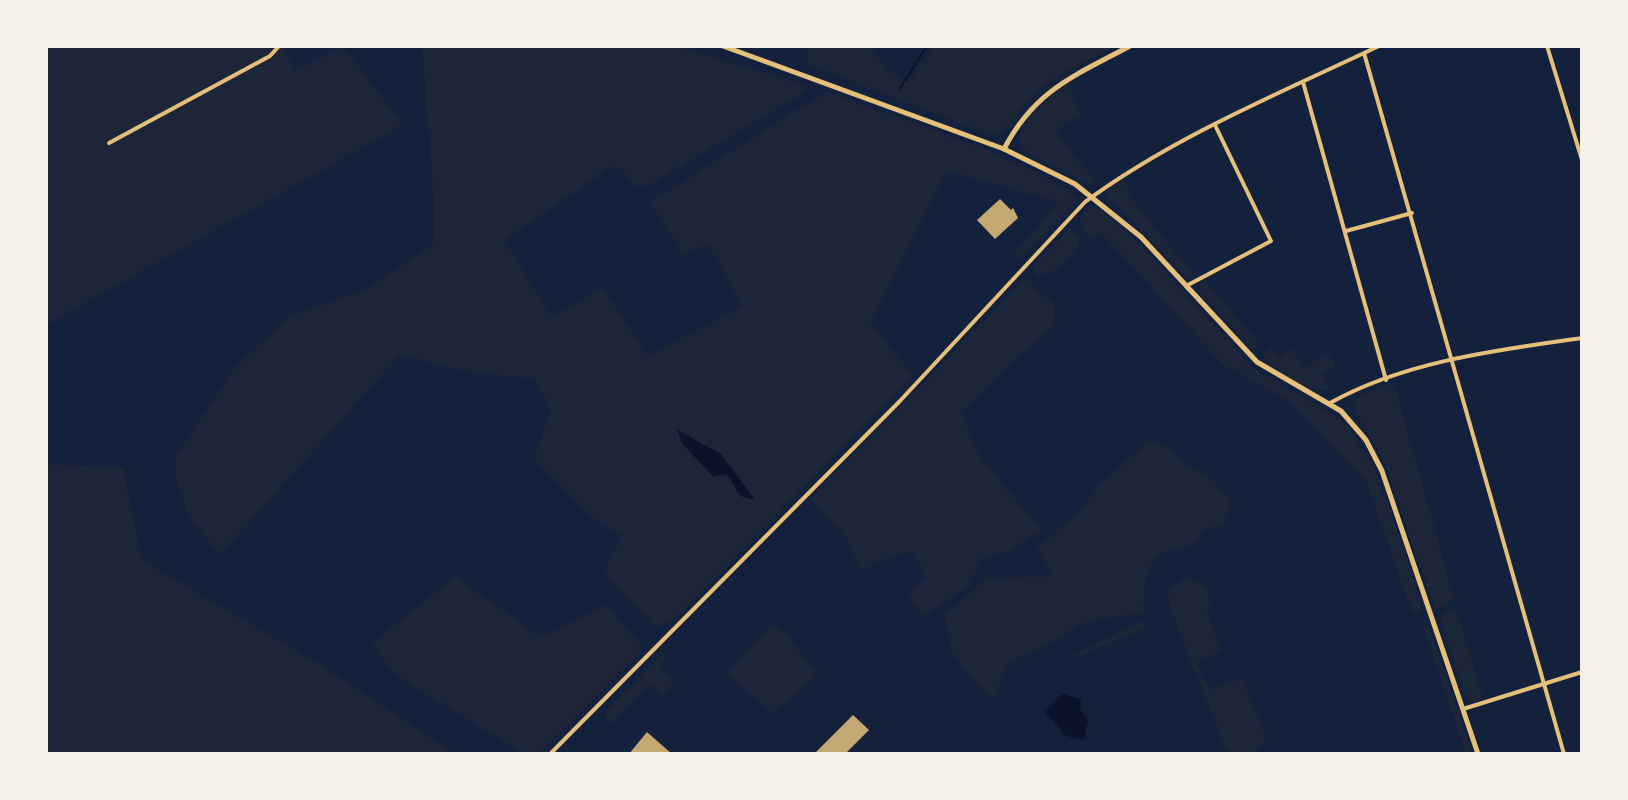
<!DOCTYPE html>
<html>
<head>
<meta charset="utf-8">
<style>
	body { margin:0 }
	#map { position:relative; width:1628px; height:800px; overflow:hidden; background:#14213d; font-family:Manrope,sans-serif }
	canvas { display:block }
	.frame { position:absolute; inset:0; border:48px solid #f6f1e7; pointer-events:none }
</style>
</head>
<body>
<div id="map">
<canvas width="1628" height="800"></canvas>
<div class="frame"></div>
</div>
<script>
const context = document.querySelector('canvas').getContext('2d');
context.lineJoin = 'round';
function fill(path, color) {
  context.fillStyle = color;
  context.fill(path, 'evenodd');
}
function trace(path, color, width, dash) {
  context.strokeStyle = color;
  context.lineWidth = width;
  context.lineCap = dash ? 'butt' : 'round';
  context.setLineDash(dash || []);
  context.stroke(path);
}
const green = new Path2D(`
	M46,46H282L296,70L343,46L403,125L46,325Z
	M422,46H678L807,86L805,92L646,187L636,188L622,169L611,167L504,240L552,317L603,288L648,356L742,306L708,244L683,255L650,202L826,92C863,105 1067,173 1077,200L1021,259L1013,254L1059,202L946,171L871,323L913,376L673,621L656,628L603,572L622,536L592,517L534,459L551,409L533,379L463,371L400,355L220,555L190,519L176,480L175,457L234,368L291,316L365,289L433,245L434,204Z
	M808,46L872,47C879,61 894,76 908,83L933,46H1116C1087,61 1055,74 1031,97C1018,109 1009,132 992,136L808,64Z
	M1068,84L1075,86L1070,89L1082,115L1055,130L1094,180V186L1026,152L1019,143C1019,118 1048,98 1068,84Z
	M1124,178L1130,197L1195,276H1184L1138,225L1107,197L1108,188Z
	M1088,207L1100,209L1139,243L1253,368L1345,422L1375,470L1411,568L1422,612L1413,615L1366,481L1290,402L1222,364L1100,232L1092,237L1085,234L1080,218Z
	M1070,227L1080,238C1079,253 1052,278 1037,277L1033,271L1034,266Z
	M1026,277L1041,295L1054,300L1053,326C1020,353 992,384 961,413L982,459L1042,531L1008,551L981,559L969,586L923,616L906,594L927,578L913,552L887,558L861,571L846,538L811,499Z
	M1205,281L1258,341L1255,351L1199,291L1200,284Z
	M1272,347L1279,357L1292,348L1304,368L1329,353L1336,367L1321,372L1328,386L1334,389C1312,396 1278,372 1262,357Z
	M1387,384L1395,386L1454,598L1448,605L1435,609L1383,459L1352,405L1361,395Z
	M1149,441L1168,448L1185,465L1208,475L1231,501L1225,525L1204,529L1192,547C1143,550 1147,572 1143,613L1088,621L1041,648L1009,662L993,701L953,656L944,615L986,578L1053,576L1037,548L1082,510L1094,489Z
	M46,464L123,468L142,560L314,661L456,754H46Z
	M455,576L540,637L606,605L644,648L538,754H524L395,675L371,644Z
	M1185,577C1204,580 1207,589 1212,606L1206,609L1222,651L1197,662L1209,690L1243,678L1264,732L1265,741L1254,754H1232L1225,747L1169,605L1168,590Z
	M1452,608L1457,611L1483,697L1474,703L1466,698L1441,621V614Z
	M1143,621L1147,623L1146,627L1086,654L1062,659Z
	M776,626L788,635L815,672L814,677L773,714L726,674L769,627Z
	M1429,626L1472,754H1466L1426,635L1425,628Z
	M662,654L667,656L661,667L674,683L662,696L650,684L611,724L605,718L606,711Z`);
const water = new Path2D(`
	M677,430L721,454L755,500L740,496L727,474L713,477L682,443Z
	M1063,694L1081,699L1080,709L1088,720L1084,740L1066,736L1045,712Z`);
const stream = new Path2D(`
	M899,90L927,46`);
const building = new Path2D(`
	M1000,199L1011,210L1013,208L1018,218L995,239L977,220Z
	M853,715L869,730L845,754H814Z
	M647,732L672,754H629Z`);
const minor = new Path2D(`
	M1547,46L1582,160
	M1364,53L1564,754
	M1303,82L1386,380
	M109,143L270,56L279,46
	M1346,231L1412,213
	M1186,286L1271,241L1215,125
	M1330,403C1405,361 1498,350 1582,338
	M1463,709L1582,672
	M550,754L899,402L1085,202C1173,137 1280,93 1379,46`);
const tertiary = new Path2D(`
	M1004,149C1035,90 1074,76 1130,46`);
const secondary = new Path2D(`
	M723,46L1004,149L1075,184L1141,237L1257,362L1341,411L1366,440L1382,471L1478,754`);
fill(green, '#1d2539');
fill(water, '#0b132b');
trace(stream, '#0b132b', 2);
fill(building, '#c6a872');
trace(minor, '#e5c07b', 4);
trace(tertiary, '#e5c07b', 5);
trace(secondary, '#e5c07b', 5);
</script>
</body>
</html>
